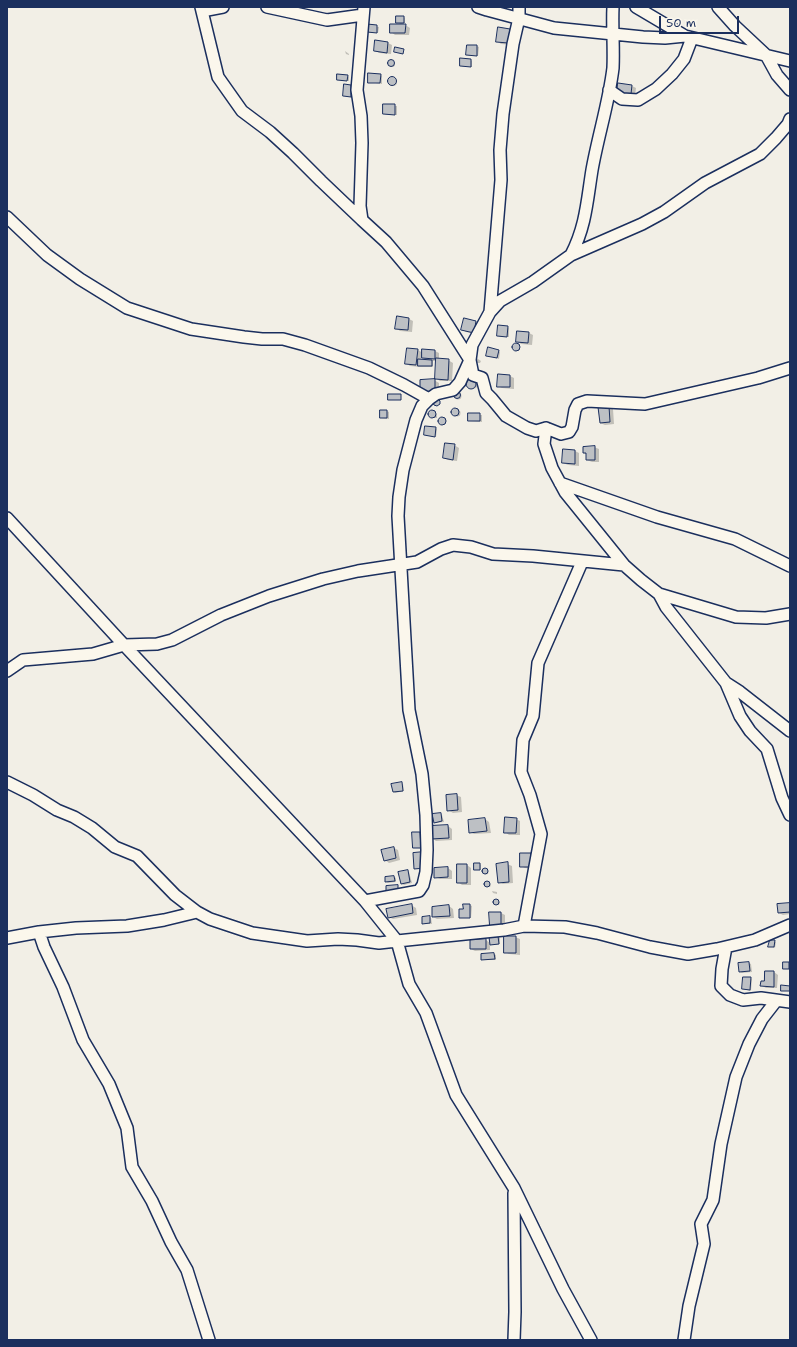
<!DOCTYPE html>
<html>
<head>
<meta charset="utf-8">
<style>
	body { margin:0 }
	#map { position:relative; width:797px; height:1347px; overflow:hidden; background:#f2efe6; font-family:"Shantell Sans",sans-serif }
	canvas { display:block }
	.frame { position:absolute; inset:0; border:8px solid #1b2f5e; pointer-events:none }
	.scale { position:absolute; left:659px; top:16px; width:80px; height:18px; box-sizing:border-box; border:2px solid #1b2f5e; border-top:0; padding-left:5px; font-size:12px; line-height:14px; white-space:nowrap; color:#1b2f5e; -webkit-text-stroke:3px #fbf7ec; paint-order:stroke }
</style>
</head>
<body>
<div id="map">
<canvas width="797" height="1347"></canvas>
<div class="frame"></div>
<div class="scale">50 m</div>
</div>
<script>
const context = document.querySelector('canvas').getContext('2d');
context.lineJoin = 'round';
function fill(path, color) {
  context.fillStyle = color;
  context.fill(path, 'evenodd');
}
function trace(path, color, width, dash) {
  context.strokeStyle = color;
  context.lineWidth = width;
  context.lineCap = dash ? 'butt' : 'round';
  context.setLineDash(dash || []);
  context.stroke(path);
}
const shadow = new Path2D(`
	M404,17L405,18V23H402L410,28L409,35H395L391,32L402,25L397,22Z
	M368,25L379,27L378,33L368,32Z
	M509,29L513,32L512,45L501,44L497,41Z
	M388,43L392,45L391,54L379,53L375,50Z
	M477,46L479,47L478,56L467,55Z
	M345,51L349,54V55L346,54Z
	M471,60L472,61V67L461,66Z
	M389 64a3 3 0 1 1 6 0a3 3 0 1 1-6 0Z
	M381,75L382,76V84L369,82Z
	M348,76L349,77V81L340,80Z
	M389 82a4 4 0 1 1 8 0a4 4 0 1 1-8 0Z
	M345,85L353,87L352,97L344,96Z
	M632,86L636,88L635,96L623,95L619,92Z
	M384,105L397,106V115L384,114Z
	M397,317L409,319L413,321L412,332L400,331L396,328Z
	M464,319L476,322L480,324L478,334L466,332L462,329Z
	M508,327L509,328V337L498,336Z
	M529,333L533,335L532,345L521,344L517,341Z
	M514 348a3 3 0 1 1 6 0a3 3 0 1 1-6 0Z
	M418,350L423,353V350L435,351L439,353V360H448L453,363L452,381H440L436,378L437,361H433V367H420L410,366L406,363ZM421,357L427,360H421Z
	M499,351L500,352L499,359L489,356Z
	M475,358L478,359L481,361L480,363H475Z
	M499,375L510,376L514,378V389L502,388L498,386Z
	M468 384a5 5 0 1 1 10 0a5 5 0 1 1-10 0Z
	M434,380L439,383V395H426Z
	M454.5 396a3.5 3.5 0 1 1 7 0a3.5 3.5 0 1 1-7 0Z
	M609,407L613,409L614,424L605,425L600,423Z
	M453.5 413a3.5 3.5 0 1 1 7 0a3.5 3.5 0 1 1-7 0Z
	M387,411L389,412V419L381,418Z
	M432,411L436,413L437,415V418H435L430,415Z
	M469,414L482,415V422L469,421Z
	M439.5 421a3.5 3.5 0 1 1 7 0a3.5 3.5 0 1 1-7 0Z
	M436,428L437,429L436,437L425,435Z
	M454,445L459,448L457,461L448,460L444,458Z
	M594,447L599,449V462H592L587,460V455L584,453Z
	M564,450L575,451L579,453V466L568,465L563,463Z
	M401,783L403,784L404,791L395,793L394,792Z
	M456,795L461,797L462,812L453,813L448,810Z
	M441,814L442,815L444,822L436,823L435,822Z
	M485,819L489,822L491,833L474,834L470,832Z
	M516,819L520,821V835H509L505,832Z
	M448,826L452,829V840L436,841L432,838Z
	M414,833L422,834V848L414,847Z
	M394,848L398,850L400,860L389,863L385,860Z
	M530,854L535,857L534,869L525,868L521,866Z
	M480,864L481,865V870L475,869Z
	M507,864L512,866L513,883L503,884L499,882Z
	M458,865H467L471,868V885H462L458,882Z
	M448,868L452,871V879H440L435,877Z
	M483.5 872a2.5 2.5 0 1 1 5 0a2.5 2.5 0 1 1-5 0Z
	M407,871L409,872L412,883L404,885L402,884Z
	M394,877L396,878V882L388,883L386,882Z
	M486,883L490,884L491,886L489,887L488,886L485,885Z
	M492,891L497,892V894L493,893Z
	M495,900L500,902L499,905L494,903Z
	M790,904V914L783,915L779,913Z
	M411,905L416,908L417,915L393,919L389,917Z
	M470,905L472,906L471,918L460,917L464,910Z
	M449,906L453,909L454,918L437,919L433,917Z
	M501,913L505,915V928H495Z
	M429,917L431,918L432,924H425L423,923Z
	M498,937L500,938V944L492,945L490,944V950L475,951L471,949L486,940L490,943Z
	M515,937L520,939V955L509,954L505,952Z
	M774,941L776,942L775,948L770,946Z
	M494,954L496,955V960H484L482,959Z
	M749,963L751,964L752,972L742,973L740,972Z
	M766,972H774L778,975L777,988H766L761,985L765,982Z
	M751,978L752,979L751,991L743,989Z`);
const building = new Path2D(`
	M396,16H404V23H396Z
	M367,24L377,25V33L367,32Z
	M390,24H406L405,33H390Z
	M498,27L510,29L508,43L496,42Z
	M375,40L388,42L387,53L374,51Z
	M467,45H477V56L466,55Z
	M395,47L404,49L403,54L394,52Z
	M460,58L471,59V67L460,66Z
	M387.5 63a3.5 3.5 0 1 1 7 0a3.5 3.5 0 1 1-7 0Z
	M368,73L381,74L380,83H368Z
	M337,74L348,75L347,81L337,80Z
	M387.5 81a4.5 4.5 0 1 1 9 0a4.5 4.5 0 1 1-9 0Z
	M618,83L632,85L631,94L617,93Z
	M344,84L351,85V97L343,96Z
	M383,104H395V115L383,114Z
	M397,316L409,318L408,330L395,329Z
	M464,318L476,321L474,333L461,330Z
	M498,325L508,326L507,337L497,336Z
	M517,331L529,332L528,343L516,342Z
	M512 347a4 4 0 1 1 8 0a4 4 0 1 1-8 0Z
	M488,347L499,350L497,358L486,356Z
	M407,348L418,349L416,365L405,364Z
	M422,349L435,350V359L422,358Z
	M436,358L449,359L448,380L435,379Z
	M418,359L432,360V366H418Z
	M498,374L510,375V387H497Z
	M466 384a5 5 0 1 1 10 0a5 5 0 1 1-10 0Z
	M435,379V393H420V380Z
	M453.5 395a3.5 3.5 0 1 1 7 0a3.5 3.5 0 1 1-7 0Z
	M388,394H401V400H388Z
	M438,399L440,401V404L437,406L434,405L433,403Z
	M609,406L610,422L600,423L598,407Z
	M451 412a4 4 0 1 1 8 0a4 4 0 1 1-8 0Z
	M380,410H387V418H380Z
	M428 414a4 4 0 1 1 8 0a4 4 0 1 1-8 0Z
	M468,413H480V421H468Z
	M438 421a4 4 0 1 1 8 0a4 4 0 1 1-8 0Z
	M425,426L436,427L435,437L424,435Z
	M445,443L455,444L453,460L443,458Z
	M595,446V460H586V453H583V447Z
	M563,449L575,450V464L562,463Z
	M402,782L403,791L393,792L391,784Z
	M457,794L458,810L447,811L446,795Z
	M441,813L442,821L434,823L432,814Z
	M505,817L517,818L516,833H504Z
	M485,818L487,831L469,833L468,820Z
	M448,825L449,838L431,839L430,826Z
	M412,832H420L421,848H413Z
	M394,847L396,858L384,861L381,850Z
	M424,852L425,868L414,869L413,853Z
	M520,853H531L530,867H520Z
	M508,862L509,882L498,883L496,864Z
	M474,863H480V870H474Z
	M457,864H467V883H457Z
	M448,867V877L434,878V868Z
	M482 871a3 3 0 1 1 6 0a3 3 0 1 1-6 0Z
	M408,870L410,882L401,884L398,872Z
	M394,876L395,881L385,882V877Z
	M484 884a3 3 0 1 1 6 0a3 3 0 1 1-6 0Z
	M398,885V891L386,892V886Z
	M493 902a3 3 0 1 1 6 0a3 3 0 1 1-6 0Z
	M790,903V912L778,913L777,904Z
	M412,904L413,913L388,918L386,909Z
	M463,904H470V918H459V909H463Z
	M449,905L450,916L432,917V907Z
	M489,912H501V926H490Z
	M430,916V923L422,924V917Z
	M498,936L499,944L490,945L489,937Z
	M504,936H516V953H504Z
	M486,939V949H470V940Z
	M770,940H775L774,947H768Z
	M494,953L495,959L481,960V954Z
	M749,962L750,971L739,972L738,963Z
	M783,962H789V969H783Z
	M765,971H774V987L760,986L761,981H764Z
	M743,977H751L750,990L742,989Z
	M781,985L790,986V991H781Z`);
const street = new Path2D(`
	M201,7L218,77L242,111L270,132L293,153L321,181L362,220
	M267,7L327,20L363,15
	M364,7L357,90L361,116L362,143L360,206L362,220L386,242L423,286L470,360L473,375L482,378L486,393L492,399L506,416L527,428L536,431L546,428L561,434L569,432L572,427L575,410L578,404L587,401L645,404L758,378L790,368
	M478,7L487,10L554,28L643,37L665,38L685,36
	M636,7L685,36L790,61
	M718,7L735,26L766,55L777,75L790,90
	M202,11L223,7
	M609,90L622,99L638,100L656,89L672,74L684,59L692,38
	M7,217L47,255L80,279L127,308L191,329L244,337L262,339H283L305,345L369,368L404,385L429,399
	M571,255C586,226 587,201 592,170C598,136 609,102 613,68C614,48 612,27 613,7
	M490,312L501,180L500,150L503,114L513,44L519,18V7
	M546,428L544,444L552,468L565,492L624,565L641,580L659,594L666,607L726,683L740,716L750,731L767,749L782,798L790,815
	M560,483L657,517L735,539L790,566
	M7,518L124,645L365,901L397,941L409,984L426,1013L456,1095L514,1188L563,1289L591,1340
	M659,594L736,617L766,618L790,614
	M7,671L23,660L93,654L124,645L157,644L172,640L221,615L269,596L323,579L358,571L417,562L441,549L453,545L471,547L493,554L533,556L624,565
	M726,683L740,692L790,731
	M7,782L33,795L57,810L74,817L92,828L115,847L137,856L175,895L197,912L210,919L252,933L307,941L338,939L357,940L379,943L397,941L504,930L524,926L565,927L597,933L650,947L688,954L717,949L755,940L790,925
	M365,901L419,891L423,885L426,872L427,850L426,815L422,774L409,710L398,516L399,497L403,470L416,420L422,406L429,399L436,394L453,390L460,382L470,360L472,345L490,312L500,301L533,282L571,255L642,224L664,212L705,183L760,154L776,138L788,124L790,119
	M197,912L164,920L127,926L76,928L39,932L44,947L63,987L83,1040L109,1084L127,1128L132,1167L152,1201L171,1242L187,1270L209,1340
	M524,926L541,834L530,795L521,772L523,740L533,716L538,663L582,562
	M7,938L39,932
	M726,947L722,969L721,986L730,995L743,1000L761,998L790,1002
	M514,1340L515,1312L514,1193
	M684,1340L689,1306L704,1244L701,1224L713,1200L721,1144L736,1077L749,1044L762,1019L776,1001`);
fill(shadow, '#0003');
fill(building, '#bdc0c4');
trace(building, '#1b2f5e', 1);
trace(street, '#1b2f5e', 14);
trace(street, '#fbf7ec', 11);
</script>
</body>
</html>
